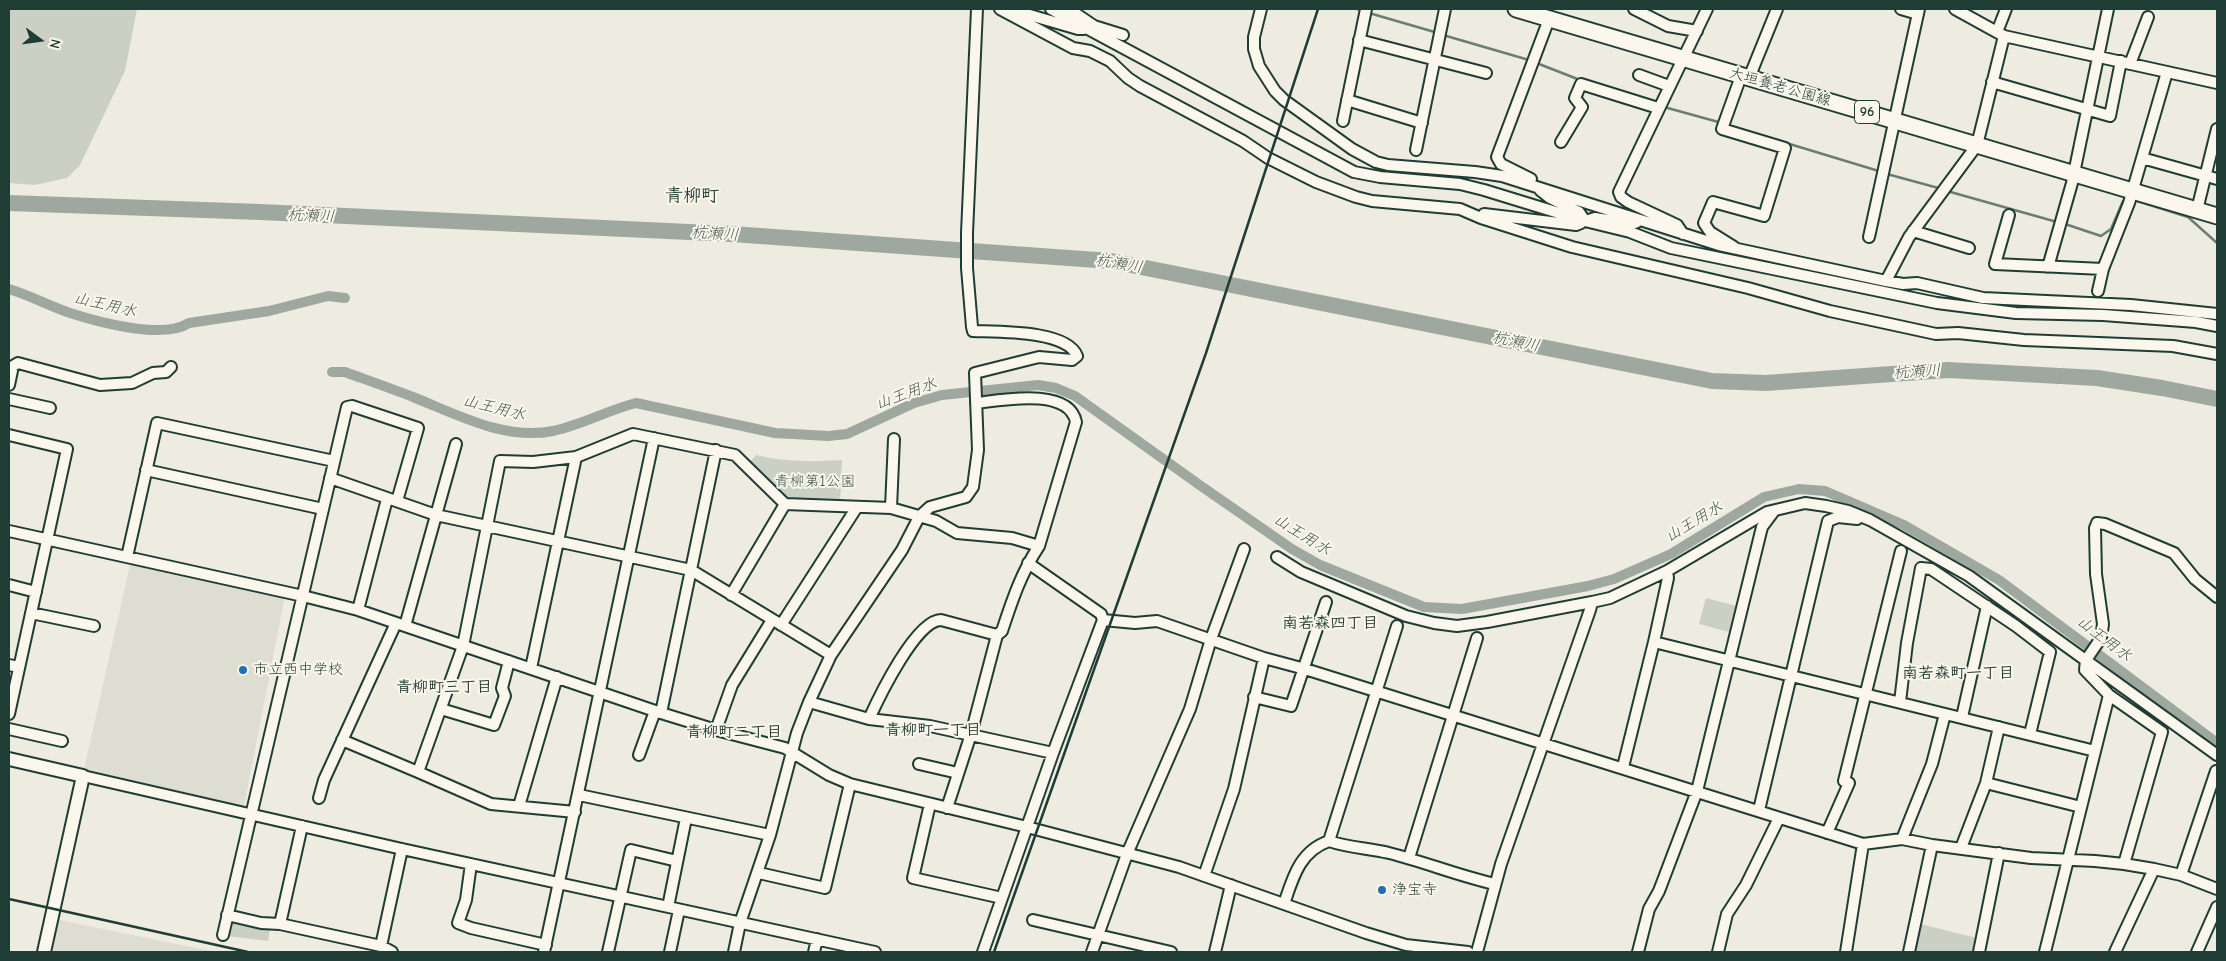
<!DOCTYPE html>
<html>
<head>
<meta charset="utf-8">
<style>
	body { margin:0 }
	#map { position:relative; width:2226px; height:961px; overflow:hidden; background:#eeece1; font-family:"Comic Neue",sans-serif }
	canvas { display:block }
	.frame { position:absolute; inset:0; border:10px solid #1f3d34; pointer-events:none }
	.north { position:absolute; left:15px; top:15px; width:50px; height:50px; -webkit-text-stroke:4px #fbf7ec; paint-order:stroke; rotate:104deg; font-size:14px; font-weight:700; line-height:20px; text-align:center; color:#1f3d34 }
	.north::after { content:''; display:block; margin:auto; width:18px; height:22px; background:#1f3d34; clip-path:polygon(50% 0,100% 100%,50% 72%,0 100%) }
</style>
</head>
<body>
<div id="map">
<canvas width="2226" height="961"></canvas>
<div class="frame"></div>
<div class="north">N</div>
</div>
<script>
const context = document.querySelector('canvas').getContext('2d');
context.lineJoin = 'round';
function fill(path, color) {
  context.fillStyle = color;
  context.fill(path, 'evenodd');
}
function trace(path, color, width, dash) {
  context.strokeStyle = color;
  context.lineWidth = width;
  context.lineCap = dash ? 'butt' : 'round';
  context.setLineDash(dash || []);
  context.stroke(path);
}
function label(font, color, halo, rows, align = 'center') {
  context.font = font + ' "Comic Neue","Klee One",sans-serif';
  context.lineWidth = 4;
  context.setLineDash([]);
  context.textBaseline = 'middle';
  context.strokeStyle = halo;
  context.fillStyle = color;
  for (const [text, x, y, turn = 0] of rows) {
    context.save();
    context.translate(x, y);
    context.rotate((+turn || 0) * Math.PI / 180);
    context.textAlign = isNaN(turn) ? turn : align;
    if (halo) context.strokeText(text, 0, 0);
    context.fillText(text, 0, 0);
    context.restore();
  }
}
const built = new Path2D(`
	M131,561L285,596L244,806L84,769Z
	M59,920L216,952H52Z`);
const green = new Path2D(`
	M9,9H137L125,71L80,165L67,178L35,185L9,183Z
	M756,455C785,462 812,462 842,460L840,503L786,502L749,463Z
	M1706,598L1740,607L1733,633L1699,624Z
	M232,919L270,928L268,941L227,936Z
	M1920,924L1977,938L1974,952H1914Z`);
const stream = new Path2D(`
	M1357,9L1364,11
	M1369,13L1438,33
	M1443,35L1529,60
	M1534,62L1580,80
	M1664,107L1722,123
	M1727,125L1882,172
	M1887,174L1942,189
	M1947,191L2057,222
	M2134,200L2188,217L2217,243
	M2062,223L2101,236L2111,229L2123,201H2126`);
const canal = new Path2D(`
	M9,289C29,295 49,306 70,313C98,322 163,340 189,323L269,311L328,296L345,298
	M332,372H345C367,380 390,388 413,397C456,414 505,441 553,431C582,425 608,410 636,403L775,433L828,436L847,434L914,403L942,395L1038,385L1056,388L1075,396L1201,486L1292,549L1320,565L1424,607L1462,609L1588,586L1614,579L1671,554L1764,497L1799,489L1825,491L1904,525L1999,580L2217,743`);
const river = new Path2D(`
	M9,203L260,212L732,234L1111,261L1712,381L1766,383L1948,370L2097,378L2162,388L2217,399`);
const minor = new Path2D(`
	M1000,9L1073,48L1090,51L1110,61L1128,78L1140,86L1243,141L1268,158L1316,182L1356,197L1372,201L1460,209L1481,218L1572,247L1748,288L1830,311L1936,334L1958,333L2024,340L2173,346L2217,354
	M1009,9L1078,29H1084
	M1051,9L1354,172L1380,177L1460,184L1484,190L1585,221L1630,232L1671,248L1937,303L2016,313L2103,315L2196,322L2217,326
	M1069,9L1094,26L1123,35
	M1261,9L1254,37V49L1259,66L1275,91L1284,100L1352,149L1376,162L1388,165L1475,172L1502,176L1719,245L1886,281L1903,284L1917,283L1983,298L2131,305L2217,314
	M1634,9L1668,26L1697,31
	M1901,9L1918,14
	M1955,9L2004,36L2217,83
	M1997,32L2006,9
	M1359,40L1486,73
	M2130,64L2148,17
	M1639,75L1669,86
	M1749,78L1777,9
	M1992,82L2110,116L2121,61
	M1347,100L1422,123
	M1343,121L1366,9
	M1561,142L1582,107L1575,98L1581,84L1658,108
	M1416,150L1445,9
	M2142,158L2217,179
	M1531,179L1501,164L1497,157L1549,19
	M1540,190L1550,198L1579,212L1585,221L1595,218L1632,224L1637,222
	M2197,210L2217,129
	M1484,214L1576,225L1581,223
	M2009,215L1995,264L2103,269
	M1913,231L1969,248
	M1683,234L1677,225L1628,202L1621,197L1619,192L1707,9
	M1869,237L1919,9
	M1734,247L1710,232L1704,223L1713,202L1764,216L1785,148L1722,129L1741,76
	M2048,267L2072,183L2108,9
	M1886,281L1909,237L1977,145L2004,36
	M2098,291L2103,269L2129,203L2167,72
	M9,385L13,366L18,363L100,385L132,383L153,373L166,372L171,367
	M9,399L50,408
	M976,403C1002,400 1069,387 1076,422L1039,546C1021,573 1012,601 1002,631L997,635
	M9,435L67,449L9,714
	M146,470L323,509
	M330,478L436,515L691,570L831,655
	M891,508L894,439
	M9,531L303,596L358,610L661,713L716,730L785,748L829,775L850,784L1027,827L1179,867L1366,933L1406,945L1468,952
	M127,557L157,423L334,461
	M1277,557L1301,572L1406,616L1434,623L1457,626L1487,622L1592,602
	M9,585L36,592
	M731,595L785,504
	M358,610L387,499
	M31,613L94,626
	M1103,620L1135,623L1157,621L1264,658L1305,669L1863,844L1902,839L1932,845L2031,858L2095,861L2124,864L2154,869L2181,875L2217,889
	M781,625L857,507
	M405,626L456,444
	M1654,642L1668,578L1667,571
	M9,665L19,667
	M531,668L576,457
	M1254,697L1291,706L1326,602
	M809,702L869,719L930,726L1053,753
	M1900,702L1907,643L1921,568L1931,569L2016,626L2050,652L2030,734
	M441,709L494,725L505,696L502,688L509,661
	M661,713L716,450
	M1962,717L1987,606
	M869,719C879,697 916,620 941,620L997,635L971,734L947,808
	M9,729L62,741
	M716,730L732,685L772,620
	M342,740L418,772
	M639,755L655,711
	M919,764L958,773
	M1623,767L1654,642L2095,751
	M83,776L402,849L875,952
	M1986,783L2081,807
	M579,795L770,835
	M319,798L324,780L396,623
	M930,804L913,878L1002,898
	M519,806L557,677
	M1759,810L1828,521L1838,517L1857,519
	M575,812L491,804L418,772L463,646L500,461L533,462L576,457L633,434L735,455L785,504L891,508L936,521L957,533L1012,538L1039,546
	M1827,833L1849,783L1844,781L1901,551
	M1902,839L1932,764L1945,714
	M1329,841C1349,848 1369,848 1389,853C1425,862 1459,876 1495,884
	M1961,848L1986,783L1999,727
	M1409,858L1477,638
	M471,864L466,900L458,923L471,928L546,945
	M2124,864L2162,732L2109,695L2085,670L2086,660L2101,638L2103,624L2096,574L2095,528L2097,523L2105,524L2174,553L2195,579L2217,597
	M759,873L825,888L850,784
	M2181,875L2216,771L2217,772
	M1204,876L1234,789L1264,658
	M1284,904C1293,877 1300,851 1329,841L1397,626
	M668,907L686,818
	M227,915L261,923L280,924L381,946L392,952
	M1033,920L1171,952
	M280,924L302,826
	M223,935L347,407L352,406L418,428L397,501
	M381,946L402,849
	M544,952L654,438
	M608,952L631,850L677,861
	M670,952L679,910
	M734,952L740,923L770,835L797,733L809,702L831,655L902,550L919,517L930,507L966,497L973,487L978,450L975,373L1039,357L1072,360L1077,356C1067,330 998,332 973,331L972,327L967,268V233L977,9
	M814,952L817,939
	M983,952L1053,753L1103,620L1101,614L1028,563
	M1092,952L1127,854L1190,709L1211,639L1244,549
	M1215,952L1231,885
	M1477,952L1501,864L1590,610L1592,602L1610,598L1667,571L1767,512L1805,503L1826,506L1848,511L1870,520L1969,576L2217,755
	M1638,952L1649,909L1659,891L1697,791L1762,527L1774,511
	M1718,952L1727,914L1746,885L1779,818
	M1846,952L1863,844
	M1909,952L1932,845
	M1979,952L1999,853
	M2045,952L2109,695
	M2115,952L2154,869
	M2197,952L2217,907`);
const tertiary = new Path2D(`
	M9,759L83,776L44,952`);
const primary = new Path2D(`
	M1516,9L2217,216`);
const rail = new Path2D(`
	M9,899L248,952
	M994,952L1206,353L1318,9`);
const markers = [
	[243,670,5,"#1f6fb2"],
	[1382,890,5,"#1f6fb2"]
];
const shields = [
	[1867,112,25]
];
const shieldNames = [
	["96",1867,112]
];
const streetNames = [
	["大垣養老公園線",1780,87,16]
];
const parkNames = [
	["青柳第1公園",815,482]
];
const poiNames = [
	["市立西中学校",253,670],
	["浄宝寺",1392,890]
];
const waterNames = [
	["杭瀬川",311,216,2],
	["杭瀬川",715,234,3],
	["杭瀬川",1119,264,9],
	["山王用水",105,305,13],
	["杭瀬川",1516,342,11],
	["杭瀬川",1917,372,-4],
	["山王用水",906,394,-20],
	["山王用水",494,408,14],
	["山王用水",1694,522,-31],
	["山王用水",1302,535,32],
	["山王用水",2104,639,37]
];
const neighbourhoodNames = [
	["南若森四丁目",1330,623],
	["南若森町一丁目",1958,673],
	["青柳町三丁目",444,687],
	["青柳町一丁目",933,730],
	["青柳町二丁目",734,732]
];
const quarterNames = [
	["青柳町",692,196]
];
fill(built, '#ddddd2');
fill(green, '#cbcfc4');
trace(stream, '#6c7d74', 2.5);
trace(canal, '#9fa89f', 10);
trace(river, '#9fa89f', 16);
trace(minor, '#1f3d34', 14);
trace(tertiary, '#1f3d34', 16);
trace(primary, '#1f3d34', 19);
trace(minor, '#fbf7ec', 10);
trace(tertiary, '#fbf7ec', 12);
trace(primary, '#fbf7ec', 15);
trace(rail, '#1f3d34', 2.5);
for (const [x, y, r, color] of markers) {
  const dot = new Path2D();
  dot.arc(x, y, r, 0, 2 * Math.PI);
  context.fillStyle = color;
  context.fill(dot);
  trace(dot, '#fbf7ec', 2);
}
for (const [x, y, w] of shields) {
  const box = new Path2D();
  box.roundRect(x - w / 2, y - 11.5, w, 23, 4);
  context.fillStyle = '#fbf7ec';
  context.fill(box);
  trace(box, '#1f3d34', 1);
}
label('bold 14px', '#1f3d34', null, shieldNames);
label('15px', '#1f3d34', '#fbf7ec', streetNames);
label('15px', '#415a51', '#fbf7ec', parkNames);
label('15px', '#1f3d34', '#fbf7ec', poiNames, 'left');
label('italic 16px', '#455d54', '#fbf7ec', waterNames);
label('bold 16px', '#1f3d34', '#fbf7ec', neighbourhoodNames);
label('bold 18px', '#1f3d34', '#fbf7ec', quarterNames);
</script>
</body>
</html>
